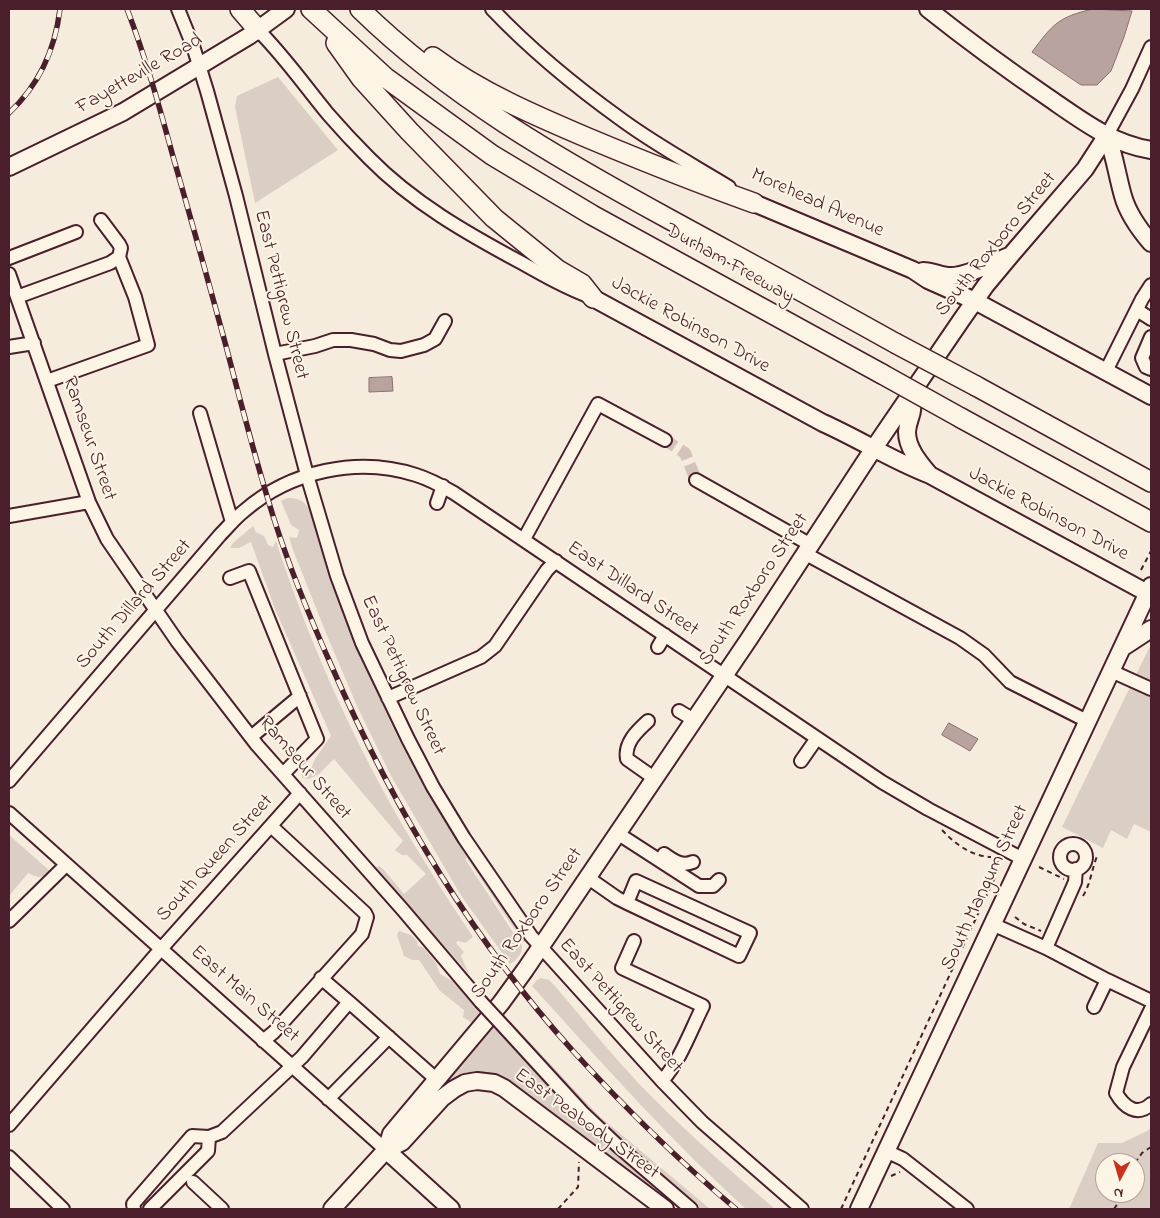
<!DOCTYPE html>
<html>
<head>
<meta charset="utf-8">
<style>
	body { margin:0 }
	#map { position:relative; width:1160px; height:1218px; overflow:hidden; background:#f5ecde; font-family:"Indie Flower",sans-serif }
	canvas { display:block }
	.frame { position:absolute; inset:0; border:10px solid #4a1f2b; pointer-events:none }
	.north { position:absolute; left:1095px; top:1153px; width:50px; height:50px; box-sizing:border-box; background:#fcf5e5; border:1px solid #b59f9b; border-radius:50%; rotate:186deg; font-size:14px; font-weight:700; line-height:20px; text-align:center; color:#4a1f2b }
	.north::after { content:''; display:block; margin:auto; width:18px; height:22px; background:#c8321e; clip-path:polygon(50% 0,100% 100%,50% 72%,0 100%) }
</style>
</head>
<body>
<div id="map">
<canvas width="1160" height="1218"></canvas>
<div class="frame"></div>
<div class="north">N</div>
</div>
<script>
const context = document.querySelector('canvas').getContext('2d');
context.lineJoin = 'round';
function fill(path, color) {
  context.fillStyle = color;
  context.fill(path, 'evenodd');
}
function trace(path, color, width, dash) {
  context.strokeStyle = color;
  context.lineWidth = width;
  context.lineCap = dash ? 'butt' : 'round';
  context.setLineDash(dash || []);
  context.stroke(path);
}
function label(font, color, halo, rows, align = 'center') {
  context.font = font + ' "Indie Flower",sans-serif';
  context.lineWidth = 4;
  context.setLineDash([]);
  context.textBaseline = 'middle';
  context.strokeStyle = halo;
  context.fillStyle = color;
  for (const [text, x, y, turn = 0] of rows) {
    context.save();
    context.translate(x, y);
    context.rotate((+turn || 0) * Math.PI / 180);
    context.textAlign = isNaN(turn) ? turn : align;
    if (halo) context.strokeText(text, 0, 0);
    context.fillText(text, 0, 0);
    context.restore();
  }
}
const green = new Path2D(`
	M278,77L338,150L255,203L235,107L237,96Z
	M287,498C295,498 302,499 307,506C316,516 319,543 323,556C330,582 341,606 351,631C367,669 383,708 402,745C437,814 482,877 525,942H523L467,858L465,859L522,946C523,953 516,961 510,964L462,897L391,776L357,706L326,633L293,550L289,537L297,538L299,530L291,525L281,501Z
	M253,526L256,532L264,536L268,545L273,547L276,541C312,652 364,765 426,864C441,889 457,913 473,937L465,943L458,941L456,943L464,952L461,956L469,974L376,868L379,866L383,869L404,894L426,874L407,855H402L395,850L403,841L334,759L319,774L309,779L303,778L301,774L310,771L315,759L331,736L275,609L251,542L239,548H230L233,543Z
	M1151,646V832L1134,824L1127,839L1111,830L1103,848L1062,827L1149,648Z
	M9,835L50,871C43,879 37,878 28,873L9,896Z
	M399,931L411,935L418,942L417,945L424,948L436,963L440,974L454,982L482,1014L473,1024L463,1017L464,1010L440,991L419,960H412L404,956L397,935Z
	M541,978L549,980L555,986C587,1024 618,1063 653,1098C692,1137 733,1173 775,1209H746C670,1140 601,1062 532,986L537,980Z
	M511,1022L598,1115L710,1209H701L629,1147L584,1104Z
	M494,1027L574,1113L653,1187L654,1191L491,1075L401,1131Z
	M1151,1128V1209H1069L1098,1143H1122L1147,1131ZM1105,1163H1135V1193H1105Z`);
const water = new Path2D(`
	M1093,9L1132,11L1124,37L1111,71L1097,85H1081L1032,52C1053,24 1058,17 1093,9Z
	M392,377L393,391L369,392V378Z
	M949,723L978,739L970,751L942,735Z`);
const minorTunnel = new Path2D(`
	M665,440L685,453L696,480`);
const path = new Path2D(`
	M1141,570L1151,551
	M942,830C955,844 971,856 991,857
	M1039,867L1064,879
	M1083,896C1091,883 1092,867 1098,854
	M1015,917L1024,924L1041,931
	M1135,1163L1142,1153L1151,1147
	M891,1176L900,1172
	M558,1209L578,1187L579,1162
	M841,1209L997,873L999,868L997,859
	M1114,1209L1125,1193`);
const minor = new Path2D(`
	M178,9L193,46L207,91L236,196L275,354L307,475L337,576L362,643L408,739L433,787L464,838L531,936L662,1081L702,1122L802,1209
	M492,9C531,50 576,87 622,120C656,145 693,165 729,187
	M258,30C284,56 305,86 328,114C341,129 355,144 369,158C413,203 468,234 522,263C545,276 568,289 593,298
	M1107,135L1132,89L1151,47
	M9,258L76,232
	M9,274L89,502L107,539L177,641L257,745L403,910L481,1002
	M17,297L110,263L119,257L121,248L119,244L101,220
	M1137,310L1151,319
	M1151,337L1142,358L1146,367L1151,369
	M9,347L34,343
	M275,354L315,346L333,340H351L374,344L390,350L401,351L424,345L435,339L445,321
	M1106,371L1142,299L1151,285
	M47,381L148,345L135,297L119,257
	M200,413L232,522
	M696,480L811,545
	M437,503L443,486
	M9,516L89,502
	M524,539L598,404L665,440
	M806,554L960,638L984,655L1010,682L1087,721
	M230,578L249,571L317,739L283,774
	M658,647L665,635
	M1111,671L1151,689
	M388,698L481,657L495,646L547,570L556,561
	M679,711L694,720
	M648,721C637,731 624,743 627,759L654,778
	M251,737L300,696
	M801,761L817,738
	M9,781L220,535C228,527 235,518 244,511C290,471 358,456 416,475C429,479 442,486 454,493L882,782L928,809L1023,859
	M9,813L386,1150
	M617,833L699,886H713L719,880
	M1060 857a13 13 0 1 1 26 0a13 13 0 1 1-26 0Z
	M664,854C673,860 681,867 693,862
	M587,877L617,898L627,903L739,956L750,933L636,881L627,903
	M9,921L66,865
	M992,924L1046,948L1107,980L1151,1001
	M634,941L622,968L703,1006C690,1032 681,1059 662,1081
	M1046,948L1075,882L1076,869
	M321,978L349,1002
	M1094,1007L1107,980
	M1151,1009L1123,1067L1116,1093C1124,1107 1137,1117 1151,1104
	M506,1029L582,1112L619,1147L691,1209
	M263,1041L274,1032L362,934L367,917L365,913L271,826
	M328,1099L389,1037
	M9,1125L160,950L300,793
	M886,1151L903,1159L967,1209
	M9,1157L63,1209
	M193,1182L222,1209
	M134,1209L133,1204L192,1136L209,1137
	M150,1209L208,1151L209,1137L222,1132L302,1057L349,1002L436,1079`);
const major = new Path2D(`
	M928,9C967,40 1008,70 1049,98C1081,120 1112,144 1151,150
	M1107,135C1115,157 1117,175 1123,196C1128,214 1139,229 1151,243
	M9,167L123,112L249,36L286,9
	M754,203L913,270L928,280L975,301L1151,396
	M923,271C933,271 941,276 950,276C966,277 993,262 1009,256
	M593,298L823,423C859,439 893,461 930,475L1151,595
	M910,397C916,414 908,416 907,432C907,448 919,462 929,474
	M1122,648L1151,629
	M386,1150L391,1134L501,1003L525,970L749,639L874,448L962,319L986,285L1011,255L1085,169L1107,135
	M386,1150L451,1209
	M332,1209L386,1150L402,1142L442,1098L454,1089L465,1083L477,1081L494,1083L504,1088L665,1209
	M859,1209L1151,586`);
const highway = new Path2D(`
	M240,9L258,30
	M311,9L386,78L492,155L592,215L882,374
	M360,9C450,97 559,159 669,219C744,260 820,301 895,343
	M336,43L361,78L409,131L494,218L558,270L582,284L593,298
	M433,57C480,92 534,115 588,138C643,161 698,183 754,203
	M976,386L1151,482
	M961,418L1151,522`);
const rail = new Path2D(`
	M127,9C146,58 160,109 174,160C192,222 209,284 226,346C241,404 256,462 274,519C290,569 310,618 332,667C392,805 471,938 573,1051C624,1107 678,1160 736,1209
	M9,113C39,85 55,50 60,9`);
const minorBridge = new Path2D(`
	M481,1002L506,1029`);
const highwayBridge = new Path2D(`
	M895,343L976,386
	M882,374L961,418`);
const streetNames = [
	["Fayetteville Road",140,75,-30],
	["Morehead Avenue",817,204,24],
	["South Roxboro Street",997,245,-51],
	["Durham Freeway",729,265,29],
	["East Pettigrew Street",280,295,76],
	["Jackie Robinson Drive",690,326,29],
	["Ramseur Street",88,439,71],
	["Jackie Robinson Drive",1048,515,28],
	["East Dillard Street",632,590,34],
	["South Roxboro Street",755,590,-56],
	["South Dillard Street",135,605,-49],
	["East Pettigrew Street",402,676,65],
	["Ramseur Street",304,769,49],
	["South Queen Street",216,859,-48],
	["South Mangum Street",986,888,-65],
	["South Roxboro Street",528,924,-55],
	["East Main Street",244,995,41],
	["East Pettigrew Street",620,1007,48],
	["East Peabody Street",586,1125,36]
];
fill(green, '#dbcec4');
fill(water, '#b8a39e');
trace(water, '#8c6e70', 1);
trace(minorTunnel, '#d3c3ba', 12, [12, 6]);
trace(minor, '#4a1f2b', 16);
trace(major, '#4a1f2b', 20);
trace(highway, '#4a1f2b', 22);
trace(path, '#4a1f2b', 2, [5, 4]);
trace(minor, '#fcf5e5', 12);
trace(major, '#fcf5e5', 16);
trace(highway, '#fcf5e5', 19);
trace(rail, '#4a1f2b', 5.5);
trace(rail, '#fcf5e5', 4, [11]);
trace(minorBridge, '#4a1f2b', 16, []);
trace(highwayBridge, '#4a1f2b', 22, []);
trace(minorBridge, '#fcf5e5', 12);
trace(highwayBridge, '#fcf5e5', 19);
label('20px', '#4a1f2b', '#fcf5e5', streetNames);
</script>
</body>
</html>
